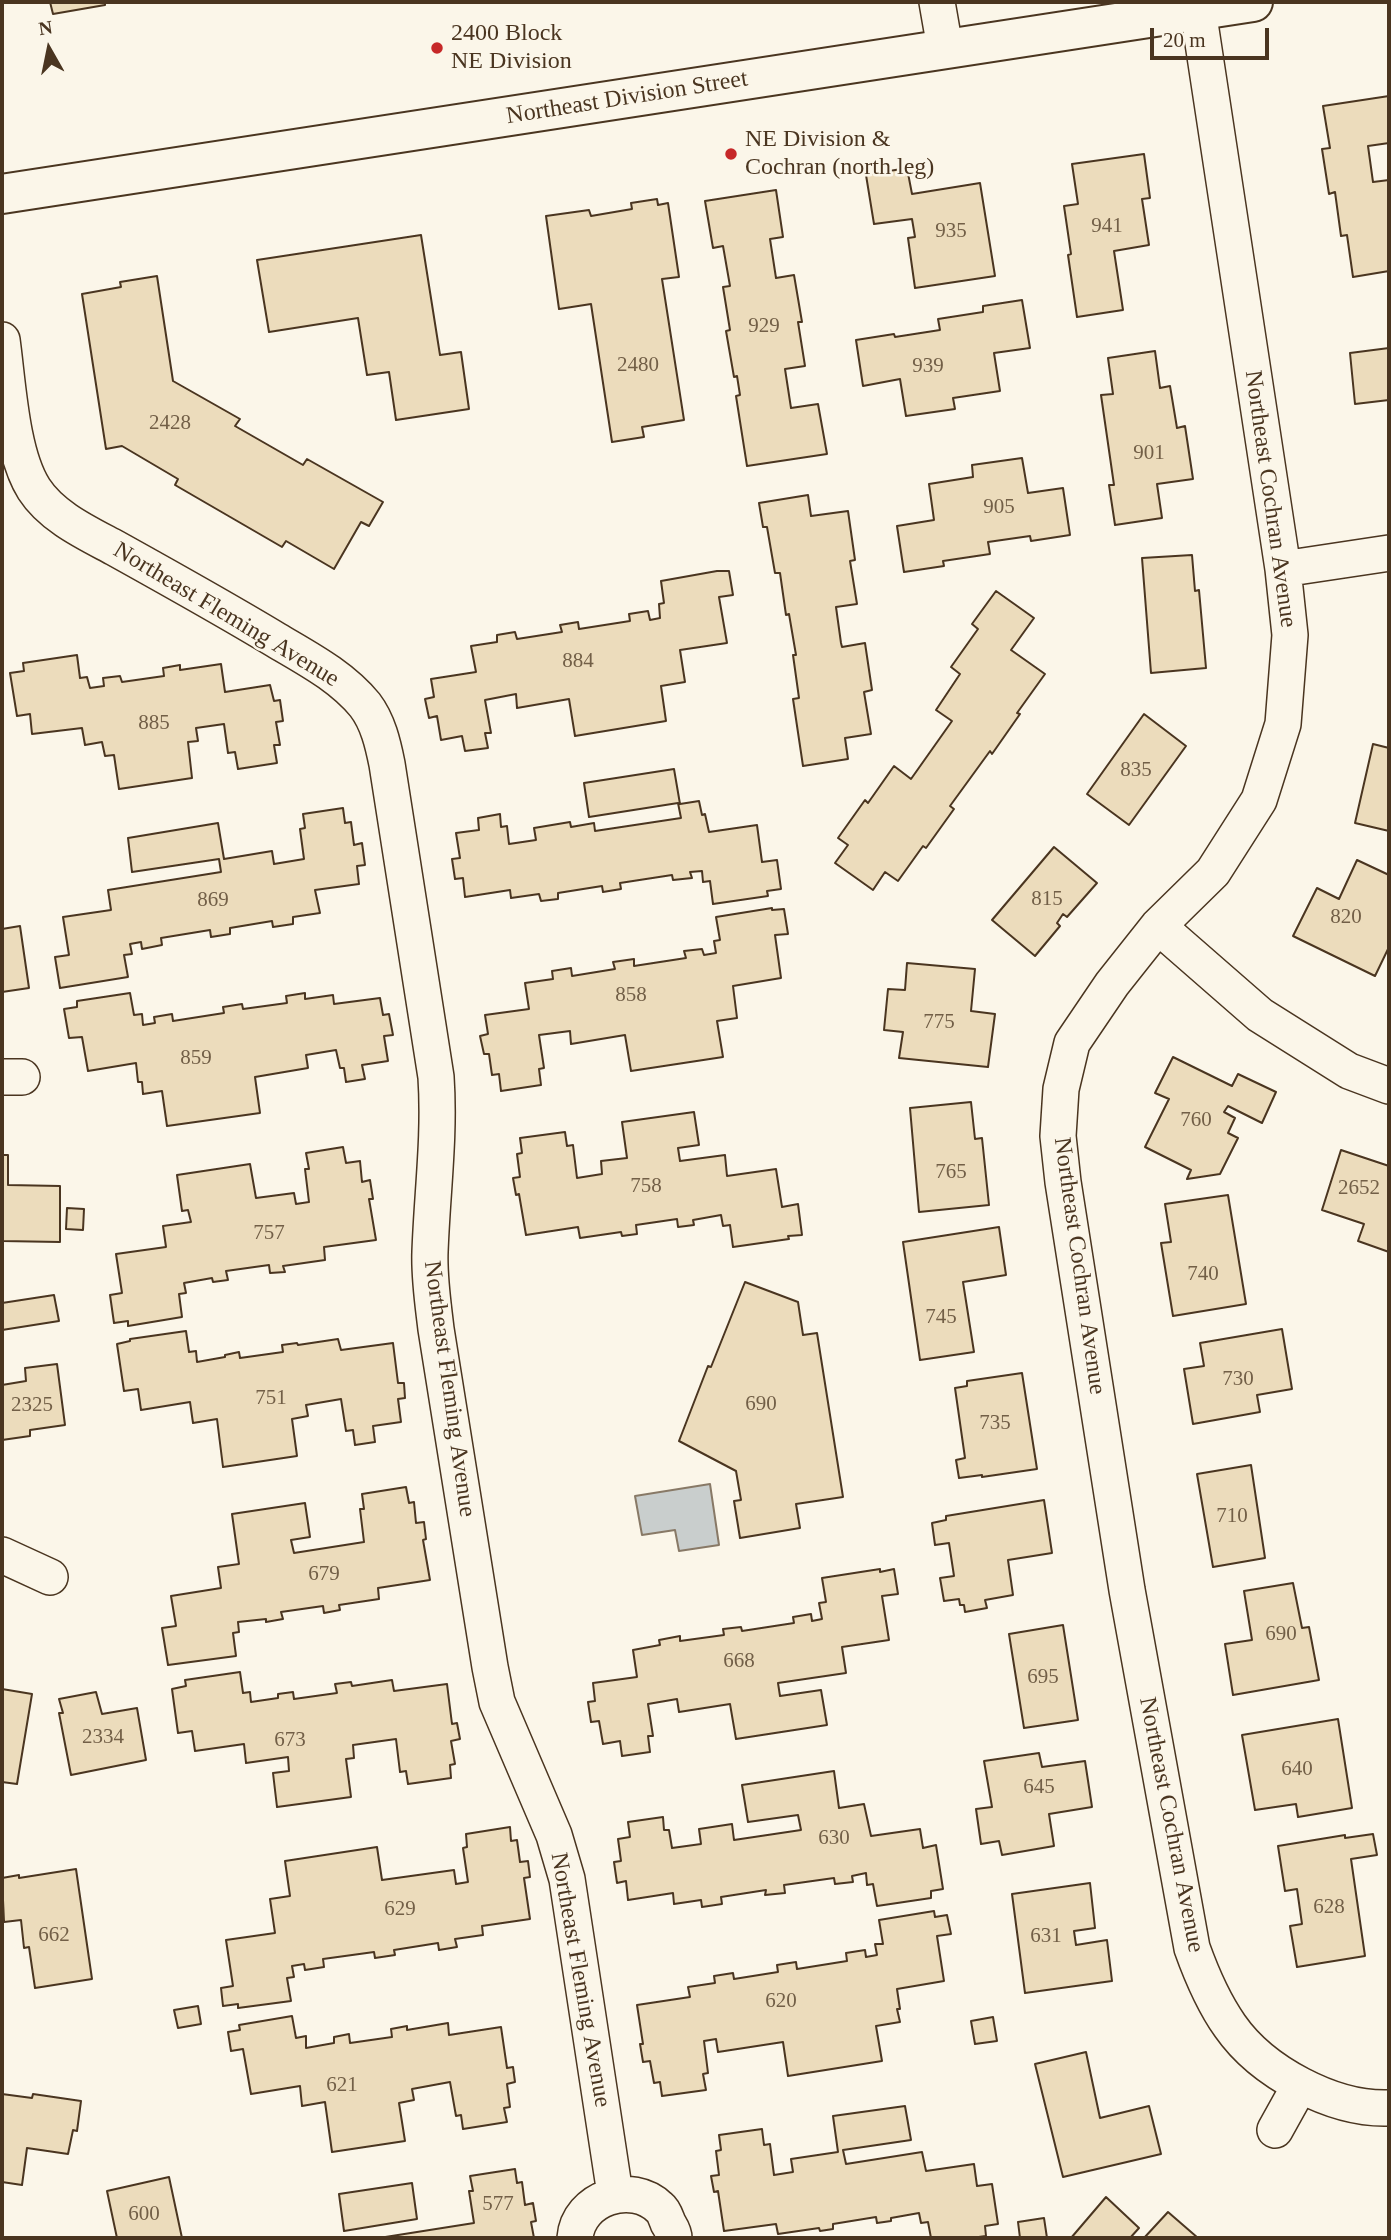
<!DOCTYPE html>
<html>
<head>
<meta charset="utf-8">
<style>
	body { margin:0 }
	#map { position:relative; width:1391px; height:2240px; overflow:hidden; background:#fbf6e9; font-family:Georgia,serif }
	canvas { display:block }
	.frame { position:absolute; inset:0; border:4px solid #4a3520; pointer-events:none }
	.north { position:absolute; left:14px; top:14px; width:70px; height:70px; -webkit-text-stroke:5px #fbf6e9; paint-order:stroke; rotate:351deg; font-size:19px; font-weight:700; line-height:28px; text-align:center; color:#4a3520 }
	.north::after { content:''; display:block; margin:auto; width:24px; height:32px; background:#4a3520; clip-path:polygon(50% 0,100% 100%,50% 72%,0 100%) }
	.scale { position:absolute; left:1150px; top:28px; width:119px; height:32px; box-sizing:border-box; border:4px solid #4a3520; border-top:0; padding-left:9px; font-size:21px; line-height:24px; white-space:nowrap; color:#4a3520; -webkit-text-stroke:5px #fbf6e9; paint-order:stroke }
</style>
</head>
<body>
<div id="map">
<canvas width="1391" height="2240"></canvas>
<div class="frame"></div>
<div class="north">N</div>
<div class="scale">20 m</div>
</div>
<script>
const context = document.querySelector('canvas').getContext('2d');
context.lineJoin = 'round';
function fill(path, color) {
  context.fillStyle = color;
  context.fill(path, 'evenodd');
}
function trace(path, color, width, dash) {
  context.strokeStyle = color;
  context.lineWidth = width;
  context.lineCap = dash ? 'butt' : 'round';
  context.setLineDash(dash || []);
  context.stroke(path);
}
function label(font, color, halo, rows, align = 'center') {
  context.font = font + ' Georgia,serif';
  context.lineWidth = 5;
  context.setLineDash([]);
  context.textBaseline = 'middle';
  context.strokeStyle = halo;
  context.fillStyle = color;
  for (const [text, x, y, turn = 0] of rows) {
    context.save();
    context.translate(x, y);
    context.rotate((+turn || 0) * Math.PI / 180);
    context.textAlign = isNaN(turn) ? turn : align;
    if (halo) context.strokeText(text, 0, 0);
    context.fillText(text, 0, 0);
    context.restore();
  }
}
const water = new Path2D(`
	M710,1484L719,1545L679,1551L675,1530L642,1535L635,1496Z`);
const building = new Path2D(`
	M50,2H105V5L53,14Z
	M1389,96V143L1368,146L1373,182L1389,180V271L1353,277L1347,235L1341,236L1335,192L1329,194L1322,149L1330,148L1323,106Z
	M1144,154L1150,198L1142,199L1149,245L1114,251L1123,310L1077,317L1068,255L1071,254L1064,206L1078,204L1072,164Z
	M907,168L912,194L980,183L995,276L915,288L908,238L915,237L912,219L874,224L866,175Z
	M776,190L783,237L770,239L776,278L794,275L802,322H798L805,366L785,369L791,408L818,404L827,454L747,466L736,396L740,395L737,376L734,377L726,331L730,330L723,287L730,286L723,246L713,248L705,201Z
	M657,199L658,205L668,203L679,277L662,279L684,420L642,427L644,437L612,442L591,304L559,309L546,216L589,210L591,216L632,209L631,203Z
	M421,235L440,355L461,352L469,409L396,420L389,372L367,375L358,318L269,332L257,260Z
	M157,276L173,381L240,419L235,426L303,465L307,459L383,502L369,526L361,522L334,569L286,541L282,547L175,485L178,479L122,446L106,449L82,294L121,287L120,282Z
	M1022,300L1030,348L994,353L1000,391L953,398L955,409L906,416L900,379L863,386L856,340L894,334L895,337L940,330L938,319L983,312V306Z
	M1389,348V400L1355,404L1350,353Z
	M1155,351L1160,388L1170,386L1177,428L1185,426L1193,479L1157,484L1162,518L1115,525L1109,485H1114L1101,395L1113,394L1108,358Z
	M1022,458L1028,493L1063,488L1070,535L1031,541L1030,536L988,542L990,554L943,561L944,566L904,572L897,526L934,520L929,484L973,477L972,465Z
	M808,495L811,516L848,511L855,560L850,561L857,604L836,607L841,643L842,647L865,643L872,690L864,692L871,734L845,738L848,759L803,766L793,699L799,698L793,655H796L789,614L786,615L780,573H775L767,527H763L759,503Z
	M1192,555L1195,591L1199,590L1206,668L1151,673L1142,558Z
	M717,571H729L733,595L719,597L727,643L680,650L685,682L661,686L666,721L575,736L569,699L517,708L516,694L485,700L491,733H485L488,748L465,751L462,736L441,740L437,716L429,718L425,699L434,697L431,679L476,672L471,646L497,642V635L515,632L517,639L562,632L560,625L578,622L579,629L630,621L629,614L648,611L650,620L660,618L659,604L664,603L661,581Z
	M996,591L1034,618L1011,650L1045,674L1017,713L1020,714L992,754L990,751L950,806L954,809L926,848L923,846L898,881L885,872L873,890L835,863L848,845L838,838L865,800L868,803L894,766L911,779L952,721L936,710L960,674L951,667L978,629L972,624Z
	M77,655L80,678L87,677L90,688L104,686L103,678L120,676L122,682L164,676L163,668L180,665V670L221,664L225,692L270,685L274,701L280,700L283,721L276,722L280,745H274L277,763L238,769L235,752L228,753L224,724L196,728L198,741L188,742L192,778L119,789L114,755L105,756L102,742L85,745L82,728L32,734L30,714L17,716L10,673L24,671L23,663Z
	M1144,714L1186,746L1129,825L1087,794Z
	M1373,744L1389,748V831L1355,823Z
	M674,769L680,804L699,801L702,815L705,814L709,832L757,825L762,862L777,860L781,889L767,891L768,896L713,904L710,881L703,882L702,871L690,872L692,878L673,880L672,875L620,883L621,889L603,892L602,886L558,893V899L541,901L539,894L511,898L510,890L465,897L463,878L455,879L452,859L460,858L456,833L479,830L478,818L500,814L501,827L507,826L509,844L536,840L534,828L570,822L571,827L594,823L595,831L681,818L678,803L589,817L584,783Z
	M343,808L345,823L351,822L354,845L362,843L365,865L357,866L359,884L315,890L320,913L293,917V924L273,927L272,921L230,928V934L211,937L210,930L161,938L162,945L142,949L141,942L130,944L132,954L124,955L128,977L60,988L55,957L69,955L63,917L111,910L108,890L221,872L219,859L132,872L128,838L218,823L224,859L272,851L274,864L304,859L300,829L305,828L303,814Z
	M1054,847L1097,883L1067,917L1063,914L1057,923L1060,926L1035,956L992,920Z
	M1357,860L1389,875V947L1375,976L1293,936L1317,888L1339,899Z
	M772,908V910L784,909L788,934L775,935L781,978L733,986L737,1018L717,1021L723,1057L631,1071L625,1035L571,1044L570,1031L539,1035L544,1068L539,1069L541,1085L501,1091L499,1074L492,1075L489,1054H484L480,1036L488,1034L485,1015L529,1009L525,983L553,979L552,971L571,968L572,976L615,969L613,962L634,959V966L686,958L684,951L702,949L704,955L716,953L714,941L720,940L716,917Z
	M20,926L29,988L2,992V929Z
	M907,963L975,969L971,1011L995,1014L988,1067L899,1058L903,1032L884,1030L888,989L905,990Z
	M130,993L134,1015L142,1014L143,1025L155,1023L154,1017L172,1014L173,1021L224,1013L223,1007L242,1004L243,1009L287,1003L286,996L305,993V999L333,995L334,1004L380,998L383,1015L389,1014L393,1035L384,1036L388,1061L362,1065L365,1079L346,1082L344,1068H340L336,1050L306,1055L308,1068L255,1077L260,1113L167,1126L162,1091L143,1094L142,1082H138L136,1063L88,1071L82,1037L69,1038L64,1009L77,1007V1001Z
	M1173,1057L1232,1086L1238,1074L1276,1092L1262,1123L1228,1106L1224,1112L1235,1118L1228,1133L1238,1138L1220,1174L1187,1179L1191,1170L1145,1147L1169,1099L1155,1093Z
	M971,1102L975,1139L982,1138L989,1205L919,1212L910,1108Z
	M694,1112L699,1145L678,1148L680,1161L725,1155L727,1176L776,1169L782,1207L798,1204L802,1235L788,1236L789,1239L733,1247L730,1225L723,1226L721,1215L693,1220L694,1225L678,1227L677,1219L636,1225L637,1234L622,1236L621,1232L580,1238L578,1227L526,1235L519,1194L516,1195L513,1178L520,1177L517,1154L522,1153L520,1138L565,1132L567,1146L573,1145L577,1178L602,1174L601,1161L627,1158L622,1122Z
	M343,1147L346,1163L360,1161L362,1182L370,1180L373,1199H369L376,1240L324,1247L325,1260L283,1266L285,1272L270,1273L269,1265L226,1271L228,1280L213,1282L212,1278L184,1283L186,1293L179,1294L182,1317L128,1326V1321L114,1323L110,1295L122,1293L116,1254L166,1247L163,1226L191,1222L188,1210L182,1211L177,1175L250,1164L256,1198L294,1193L296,1204L309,1202L305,1169H309L306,1153Z
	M1341,1150L1389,1166V1252L1358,1241L1364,1224L1322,1210Z
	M2,1155H8V1185L60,1186V1242L2,1241Z
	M1228,1195L1246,1304L1173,1316L1161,1243L1171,1242L1165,1204Z
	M67,1208L84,1209L83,1230L66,1229Z
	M999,1227L1006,1275L963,1282L974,1352L920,1360L903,1242Z
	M745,1282L798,1302L803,1335L817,1333L843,1497L796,1504L800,1528L740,1538L734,1501L741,1500L736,1471L679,1441L708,1366L711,1367Z
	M54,1295L59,1321L2,1330V1303Z
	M1282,1329L1292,1389L1257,1395L1260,1412L1193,1424L1184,1369L1204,1366L1200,1343Z
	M186,1331L189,1352L196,1351L197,1362L225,1357V1355L239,1352L240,1358L283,1352L282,1345L297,1343L298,1345L338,1339L341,1350L393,1343L398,1383H404L405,1398L398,1399L401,1422L373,1426L375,1442L355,1445L353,1430L346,1431L341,1399L306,1405L308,1416L292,1419L297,1456L223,1467L217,1419L193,1423L190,1402L141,1410L138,1389L124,1391L117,1344L130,1341V1339Z
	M57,1364L65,1425L30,1430V1436L2,1440V1385L26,1381L25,1368Z
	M1022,1373L1037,1469L982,1477V1475L959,1478L956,1460L965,1458L955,1388L967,1386V1381Z
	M1251,1465L1265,1558L1213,1567L1197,1474Z
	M406,1487L409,1503L414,1502L416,1523L424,1522L426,1539L423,1540L430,1580L378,1588L379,1599L339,1605L340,1610L324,1613L323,1606L281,1612L283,1619L266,1622V1619L238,1622L239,1632L233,1633L236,1656L168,1665L162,1628L176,1626L171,1596L221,1588L218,1567L239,1564L232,1514L305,1503L310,1537L291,1540L294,1553L364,1542L360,1509H364L362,1494Z
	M1044,1500L1052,1553L1008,1560L1013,1595L985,1600L987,1608L965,1612L964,1605H960L959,1599L944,1601L940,1578L954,1576L949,1543L935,1545L932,1523L946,1520V1516Z
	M880,1569V1572L894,1569L898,1594L882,1596L889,1640L842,1647L846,1673L778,1683L780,1696L821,1690L827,1725L736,1739L730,1704L679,1712L677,1699L648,1704L653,1736H648L650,1752L622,1756L620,1741L603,1744L599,1721L591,1722L588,1702L595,1701L593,1683L637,1677L633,1650L660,1645L659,1640L680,1636V1641L724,1635L723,1629L741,1627L742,1631L794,1623L793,1617L811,1614L812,1621L822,1619L819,1603L826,1602L822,1578Z
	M1293,1583L1302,1628L1309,1627L1319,1680L1233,1695L1225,1644L1252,1640L1244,1591Z
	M1063,1625L1078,1720L1024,1728L1009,1634Z
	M240,1672L243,1693L250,1692L251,1702L278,1698V1694L293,1692L294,1699L337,1693L335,1684L351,1682L352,1686L392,1680L394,1691L447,1684L452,1724L457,1723L460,1739L451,1741L455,1764L450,1765L451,1778L408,1784L406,1771L400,1772L396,1739L353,1745L354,1758L346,1759L351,1797L277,1807L273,1773L289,1771L288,1757L246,1763L244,1744L195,1751L192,1731L178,1733L172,1689L186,1686L185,1680Z
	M2,1689L32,1694L17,1784L2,1782Z
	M96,1692L102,1714L137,1708L146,1760L71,1775L59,1713H63L59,1699Z
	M1338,1719L1352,1808L1298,1817L1296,1804L1255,1810L1242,1735Z
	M1039,1753L1042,1767L1085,1761L1092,1807L1049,1814L1054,1846L1002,1855L999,1841L981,1844L976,1809L992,1807L984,1761Z
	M834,1771L839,1808L864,1804L871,1836L920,1829L923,1848L936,1845L943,1889L931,1891V1898L877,1906L873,1884L867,1885L866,1873L852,1876L853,1882L835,1884L834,1878L784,1885L785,1893L765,1895L766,1890L721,1897L722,1904L702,1907L701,1900L674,1904L673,1893L628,1900L626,1881L617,1883L614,1862L621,1861L618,1839L630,1837L628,1822L663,1817L664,1830H669L672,1848L701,1844L699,1829L732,1824L734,1840L801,1830L798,1815L748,1822L742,1785Z
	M510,1827L511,1841L517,1840L520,1862L528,1861L530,1877L524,1878L530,1919L482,1926L483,1935L455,1939L457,1947L439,1950L438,1943L394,1950L395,1955L375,1958L374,1952L323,1959L324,1967L305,1970L304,1964L292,1966L294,1977L287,1978L291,2001L238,2008V2004L223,2006L221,1988L233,1986L226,1940L275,1933L270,1899L290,1896L285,1861L377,1847L382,1880L454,1870L456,1884L468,1882L463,1848L467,1847L466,1834Z
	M1373,1834L1377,1855L1351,1859L1365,1956L1297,1967L1290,1926L1302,1924L1297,1889L1285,1891L1278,1846L1345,1835V1838Z
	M76,1869L92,1979L35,1988L29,1947L24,1948L21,1920L4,1922L2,1878L19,1875V1878Z
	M1090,1883L1095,1928L1074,1931L1076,1945L1107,1940L1112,1981L1025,1993L1012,1894Z
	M934,1911L935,1917L947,1915L951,1934L937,1936L944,1981L897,1989L900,2009H897L900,2022L876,2026L882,2061L788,2076L783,2042L718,2052L716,2039L704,2041L708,2073L703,2074L706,2090L662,2096L660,2082L654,2083L650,2061L643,2062L640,2044H643L637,2005L690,1997L688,1987L715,1983L714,1976L733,1973L734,1979L778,1972L777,1965L796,1962L797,1969L847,1961L846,1953L865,1950L866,1957L877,1955L875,1944H883L879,1920Z
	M198,2006L201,2024L178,2028L174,2010Z
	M292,2016L296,2038L306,2036V2048L334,2043V2037L349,2034L350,2043L392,2037L391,2029L407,2026V2030L448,2023L449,2035L501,2027L507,2068L513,2067L515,2082L507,2084L510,2107L504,2108L507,2122L463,2129L461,2115L456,2116L450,2082L412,2089L414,2100L399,2103L405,2141L332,2152L325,2102L302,2106L300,2086L251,2094L243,2049L231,2051L228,2032L240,2030L239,2025Z
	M993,2017L997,2041L975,2044L971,2021Z
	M1086,2052L1100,2118L1149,2106L1161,2154L1063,2177L1035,2064Z
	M2,2094L32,2098L33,2094L81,2101L77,2131L73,2130L68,2154L27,2148L22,2185L2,2182Z
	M905,2106L911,2140L843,2150L846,2164L922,2152L926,2171L974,2164L977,2186L992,2184L998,2224L985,2226L986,2236L971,2238H931L928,2222L921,2223L919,2213L891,2218V2221L877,2223L876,2217L833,2224V2229L820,2231L819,2228L778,2234L776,2224L724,2231L718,2191L714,2192L711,2176L719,2175L716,2151L721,2150L719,2135L762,2129L764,2145L770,2144L774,2175L793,2172L791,2159L838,2152L833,2116Z
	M515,2169L517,2183L522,2182L525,2205L533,2203L536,2221L531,2222L534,2238H379L474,2223L469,2191H473L470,2176Z
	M169,2177L182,2238H117L107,2191Z
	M412,2183L417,2219L344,2231L339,2194Z
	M1106,2197L1139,2228L1130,2238H1071Z
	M1168,2212L1198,2238H1144Z
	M1044,2218L1047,2238H1020L1018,2222Z`);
const street = new Path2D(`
	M937,2L945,48
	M1198,10L1283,569L1290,635L1283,724L1259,800L1213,872L1158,926L1112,984L1072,1043L1061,1089L1058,1136L1063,1182L1127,1590L1192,1948C1202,1976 1213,2002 1230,2026C1262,2072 1333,2110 1389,2108
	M2,340C8,383 11,453 34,489C52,517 87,533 115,548C169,578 223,608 276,640C308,659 341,676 365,705C378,722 383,744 387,764L436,1077C440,1136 432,1194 430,1252C429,1278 433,1303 436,1329L490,1667L497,1702L554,1835L567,1879L615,2194
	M1283,569L1389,553
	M1158,926L1260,1015L1349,1071L1389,1086
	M2,1077H22
	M2,1555L50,1577
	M1275,2130L1300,2085
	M575,2238C578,2198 632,2180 660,2208C664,2211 666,2218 668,2223C671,2228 674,2232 674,2238`);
const primary = new Path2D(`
	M2,194L1253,2`);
const markers = [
	[437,48,7,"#c62828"],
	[731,154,7,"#c62828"]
];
const numberNames = [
	["941",1107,226],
	["935",951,231],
	["929",764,326],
	["2480",638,365],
	["939",928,366],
	["2428",170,423],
	["901",1149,453],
	["905",999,507],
	["884",578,661],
	["885",154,723],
	["835",1136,770],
	["815",1047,899],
	["869",213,900],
	["820",1346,917],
	["858",631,995],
	["775",939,1022],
	["859",196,1058],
	["760",1196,1120],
	["765",951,1172],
	["758",646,1186],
	["2652",1359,1188],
	["757",269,1233],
	["740",1203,1274],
	["745",941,1317],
	["730",1238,1379],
	["751",271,1398],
	["690",761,1404],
	["2325",32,1405],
	["735",995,1423],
	["710",1232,1516],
	["679",324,1574],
	["690",1281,1634],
	["668",739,1661],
	["695",1043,1677],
	["2334",103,1737],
	["673",290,1740],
	["640",1297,1769],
	["645",1039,1787],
	["630",834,1838],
	["628",1329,1907],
	["629",400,1909],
	["662",54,1935],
	["631",1046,1936],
	["620",781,2001],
	["621",342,2085],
	["577",498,2204],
	["600",144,2214]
];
const poiNames = [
	["2400 Block",451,34],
	["NE Division",451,62],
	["NE Division &",745,140],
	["Cochran (north leg)",745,168]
];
const streetNames = [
	["Northeast Division Street",627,98,-9],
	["Northeast Cochran Avenue",1270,499,82],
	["Northeast Fleming Avenue",226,615,31],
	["Northeast Cochran Avenue",1079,1266,82],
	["Northeast Fleming Avenue",449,1389,82],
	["Northeast Cochran Avenue",1171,1825,79],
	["Northeast Fleming Avenue",580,1980,80]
];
fill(water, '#c9cecd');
trace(water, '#887966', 2);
fill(building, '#ecdcbc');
trace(building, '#4a3520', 2);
trace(street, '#4a3520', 38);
trace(primary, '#4a3520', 42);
trace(street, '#fbf6e9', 35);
trace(primary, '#fbf6e9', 38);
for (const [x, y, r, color] of markers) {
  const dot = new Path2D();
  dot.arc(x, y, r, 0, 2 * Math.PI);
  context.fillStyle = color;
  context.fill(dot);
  trace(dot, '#fbf6e9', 2.5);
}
label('21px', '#725f47', null, numberNames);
label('24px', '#4a3520', '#fbf6e9', poiNames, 'left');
label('24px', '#4a3520', '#fbf6e9', streetNames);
</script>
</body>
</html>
